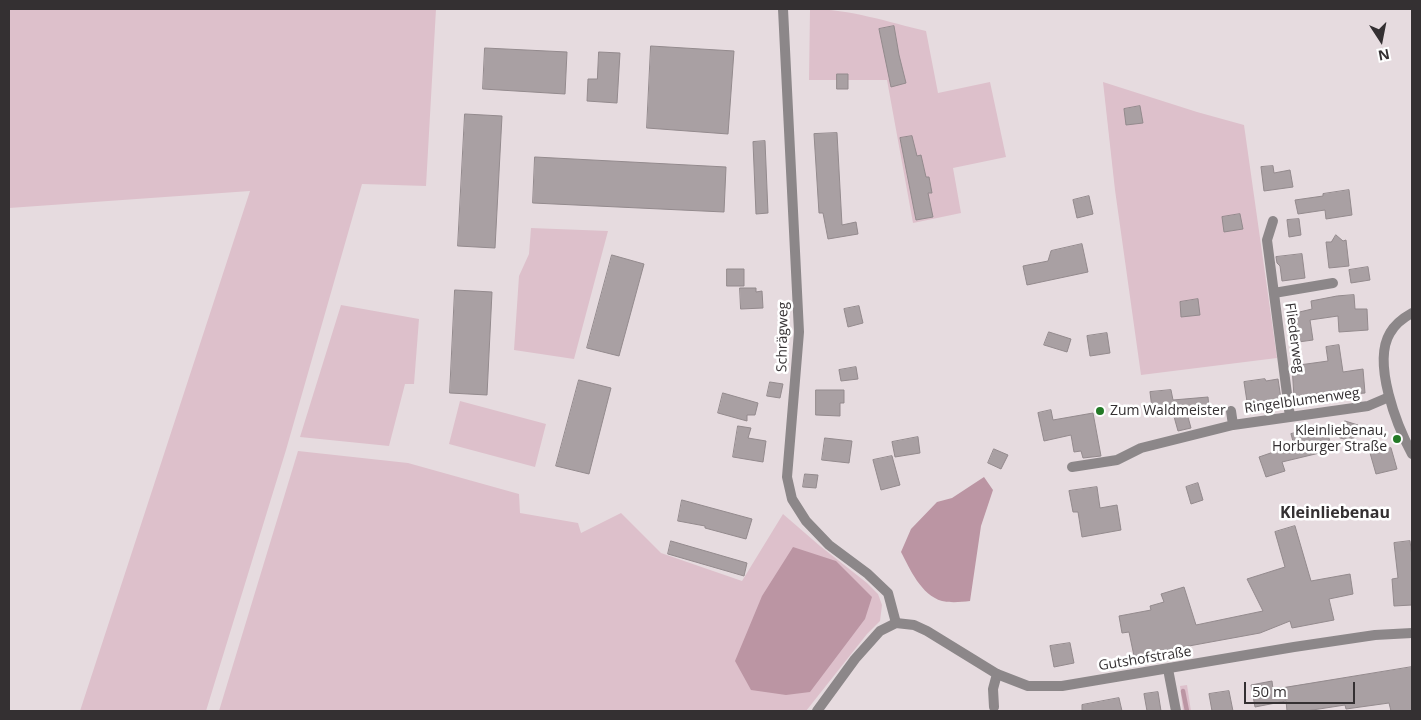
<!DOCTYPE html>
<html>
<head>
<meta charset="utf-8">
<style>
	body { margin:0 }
	#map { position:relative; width:1421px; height:720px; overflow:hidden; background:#e6dbdf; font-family:"Open Sans",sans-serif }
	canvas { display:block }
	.frame { position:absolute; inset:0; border:10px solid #343032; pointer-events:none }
	.north { position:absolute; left:1356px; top:15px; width:50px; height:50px; -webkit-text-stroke:4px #fff; paint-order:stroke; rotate:169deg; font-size:14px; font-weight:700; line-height:20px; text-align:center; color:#343032 }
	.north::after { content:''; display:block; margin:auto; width:18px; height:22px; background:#343032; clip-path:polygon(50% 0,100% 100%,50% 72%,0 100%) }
	.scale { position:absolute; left:1244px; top:682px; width:111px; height:22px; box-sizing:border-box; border:2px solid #343032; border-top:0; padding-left:6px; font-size:15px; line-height:18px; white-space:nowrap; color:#343032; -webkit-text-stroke:4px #fff; paint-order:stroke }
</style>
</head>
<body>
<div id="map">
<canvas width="1421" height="720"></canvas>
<div class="frame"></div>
<div class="north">N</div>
<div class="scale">50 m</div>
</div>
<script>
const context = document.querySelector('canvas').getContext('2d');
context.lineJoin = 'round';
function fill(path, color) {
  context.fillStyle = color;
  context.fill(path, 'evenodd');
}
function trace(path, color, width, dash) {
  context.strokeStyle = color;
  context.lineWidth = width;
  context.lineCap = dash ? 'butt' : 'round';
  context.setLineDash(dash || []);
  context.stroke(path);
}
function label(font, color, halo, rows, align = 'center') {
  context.font = font + ' "Open Sans",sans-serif';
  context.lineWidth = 5;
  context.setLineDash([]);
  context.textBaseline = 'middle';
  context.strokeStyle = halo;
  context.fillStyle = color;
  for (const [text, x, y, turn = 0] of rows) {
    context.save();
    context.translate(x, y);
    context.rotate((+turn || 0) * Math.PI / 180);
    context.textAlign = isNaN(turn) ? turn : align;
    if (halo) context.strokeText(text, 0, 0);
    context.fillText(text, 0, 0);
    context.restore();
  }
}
const green = new Path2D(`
	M9,9H436L426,186L362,184L286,450L206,711H80L250,191L9,208Z
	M810,9C850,9 888,22 926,31L938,93L990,82L1006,157L953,168L961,213L913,223L887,80H809Z
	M1103,82L1197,112L1244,125L1277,358L1141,375L1115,190Z
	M531,228L608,231L574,359L514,350L519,276L529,254Z
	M341,305L419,319L414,384H405L389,446L300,437Z
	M460,401L546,424L535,467L449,444Z
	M298,451L408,463L519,494L520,513L578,523L581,533L621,513L661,553L742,581L783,514L820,546L867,583L878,594L882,605L880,621L867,634L806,711H219Z
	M1187,685L1191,711H1183L1180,686Z`);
const water = new Path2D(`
	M984,477L993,490L981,526L970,601C961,602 951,603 942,601C921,595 910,569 901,552L911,529L937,502L952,498Z
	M793,547L836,561L872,597L865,619L810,692L786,695L751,690L735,661L762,596Z`);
const stream = new Path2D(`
	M1183,691L1187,711`);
const building = new Path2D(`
	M894,26L899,55L906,83L891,87L879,29Z
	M651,46L734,51L728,134L647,128Z
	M485,48L567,52L565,94L483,89Z
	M599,52L620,53L617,103L587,101L588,79H597Z
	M837,74H848V89H837Z
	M1140,106L1143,123L1126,125L1124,109Z
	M465,114L502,116L495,248L458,246Z
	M837,133L842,225L856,222L858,234L828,239L823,213H819L814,134Z
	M912,136L917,156L921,155L926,177H929L932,193H928L933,217L916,220L900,138Z
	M765,141L768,213L756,214L753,142Z
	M535,157L726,167L724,212L533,203Z
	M1273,166L1274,173L1290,170L1293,187L1264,191L1261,167Z
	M1349,190L1352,215L1326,219L1325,210L1298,214L1295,200L1323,196V194Z
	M1089,196L1093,214L1077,218L1073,200Z
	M1240,214L1243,229L1224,232L1222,217Z
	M1299,219L1301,235L1289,237L1287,220Z
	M1336,235L1343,241L1346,240L1349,266L1329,268L1326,242H1331Z
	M1082,244L1088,272L1027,285L1023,266L1048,261L1051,251Z
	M1302,254L1305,278L1282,281L1280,266L1277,263L1276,257Z
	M612,255L644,264L619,356L587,348Z
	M1368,267L1370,280L1351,283L1349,270Z
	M727,269H744V286H727Z
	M740,288H756V292L762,291L763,308L741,309Z
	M455,290L492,292L487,395L450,393Z
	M1354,295L1355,309H1367L1368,330L1339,332L1338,316L1310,320L1313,340L1291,343L1287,315L1312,309L1311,301L1337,296Z
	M1198,299L1200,315L1181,317L1180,302Z
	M859,306L863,323L848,327L844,309Z
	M1049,332L1071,339L1067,352L1044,345Z
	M1107,333L1110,353L1090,356L1087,336Z
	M1339,345L1343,372L1363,369L1365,393L1341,395L1340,390L1294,397L1292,366L1328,361L1326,347Z
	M856,367L858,379L841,381L839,370Z
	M1265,379L1266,381L1278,379L1281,399L1276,400L1277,404L1248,408L1244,382Z
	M579,380L611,388L589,474L556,466Z
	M770,382L783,384L780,398L767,396Z
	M816,390H844V403H840V416L816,415Z
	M1171,390L1173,400L1208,397L1209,408L1186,410L1191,428L1178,431L1173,413L1153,416L1150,392Z
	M723,393L758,403L755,415H747V421L718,413Z
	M1051,410L1053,420L1093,413L1101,456L1083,458L1081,451L1074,452L1071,435L1044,441L1038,413Z
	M1345,421L1358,425L1353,441L1340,438Z
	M738,426L751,428L748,438L766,441L763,462L733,457Z
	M1326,426L1332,450L1282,462L1285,471L1266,477L1259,457L1294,445L1291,434Z
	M918,437L920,453L895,457L892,442Z
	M825,438L852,441L849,463L822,460Z
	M1391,448L1397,469L1376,474L1370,453Z
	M994,449L1008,455L1001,469L988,463Z
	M892,456L900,485L881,490L873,460Z
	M805,474L818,475L816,488L803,487Z
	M1198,483L1203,500L1191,504L1186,487Z
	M1097,487L1100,508L1117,505L1121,530L1082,537L1078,512H1073L1069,491Z
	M682,500L752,519L746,539L705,528V526L678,521Z
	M1295,526L1311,581L1350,574L1353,594L1329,599L1334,620L1292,628L1290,621L1260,633L1134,656L1129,632L1122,633L1119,616L1151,610L1150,606L1164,602L1161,594L1184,587L1196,625L1263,611L1247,579L1285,567L1275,532Z
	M671,541L747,563L744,576L668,554Z
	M1410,541L1412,556V605L1394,606L1392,579L1398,578L1394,543Z
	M1070,643L1074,663L1054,667L1050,646Z
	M1412,667V711H1391L1389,703L1346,709L1345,705L1306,711H1287L1286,701L1255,707L1251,685L1272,681L1273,689Z
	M1229,691L1233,711H1212L1209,694Z
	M1158,692L1161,711H1147L1144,694Z
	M1119,698L1122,711H1082V705Z`);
const minor = new Path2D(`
	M783,9L799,332L787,477L792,499L806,521L829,545L868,574L888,593L896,623
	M1273,221L1267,240L1290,417
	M1274,293L1333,283
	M1231,411L1233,425
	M1072,467L1117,460L1141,448L1233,425L1368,406L1389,397
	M1168,669L1176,711
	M994,707L993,689L997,674`);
const tertiary = new Path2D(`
	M1412,313C1403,318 1395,324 1390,333C1372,363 1397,426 1412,454
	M817,711L855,659L880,631L896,623L914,625L927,631L997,674L1028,686H1062L1294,647L1375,635L1412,633`);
const markers = [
	[1100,411,5,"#237926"],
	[1397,439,5,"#237926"]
];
const streetNames = [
	["Schrägweg",783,337,-89],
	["Fliederweg",1294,338,82],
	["Ringelblumenweg",1302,401,-8],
	["Gutshofstraße",1145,659,-9]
];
const poiNames = [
	["Zum Waldmeister",1110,411],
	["Kleinliebenau,",1387,431,"right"],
	["Horburger Straße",1387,447,"right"]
];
const quarterNames = [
	["Kleinliebenau",1335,513]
];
fill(green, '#ddc0cb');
fill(water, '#bb95a3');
trace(stream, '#bb95a3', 4.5);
fill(building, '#a9a0a3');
trace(building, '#938a8d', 1);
trace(minor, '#8c8789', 10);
trace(tertiary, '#8c8789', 10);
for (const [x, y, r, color] of markers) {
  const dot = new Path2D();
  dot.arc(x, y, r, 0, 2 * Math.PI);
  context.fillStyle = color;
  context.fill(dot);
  trace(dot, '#fff', 2);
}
label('14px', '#343032', '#fff', streetNames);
label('14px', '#343032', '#fff', poiNames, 'left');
label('bold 16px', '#343032', '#fff', quarterNames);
</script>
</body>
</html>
